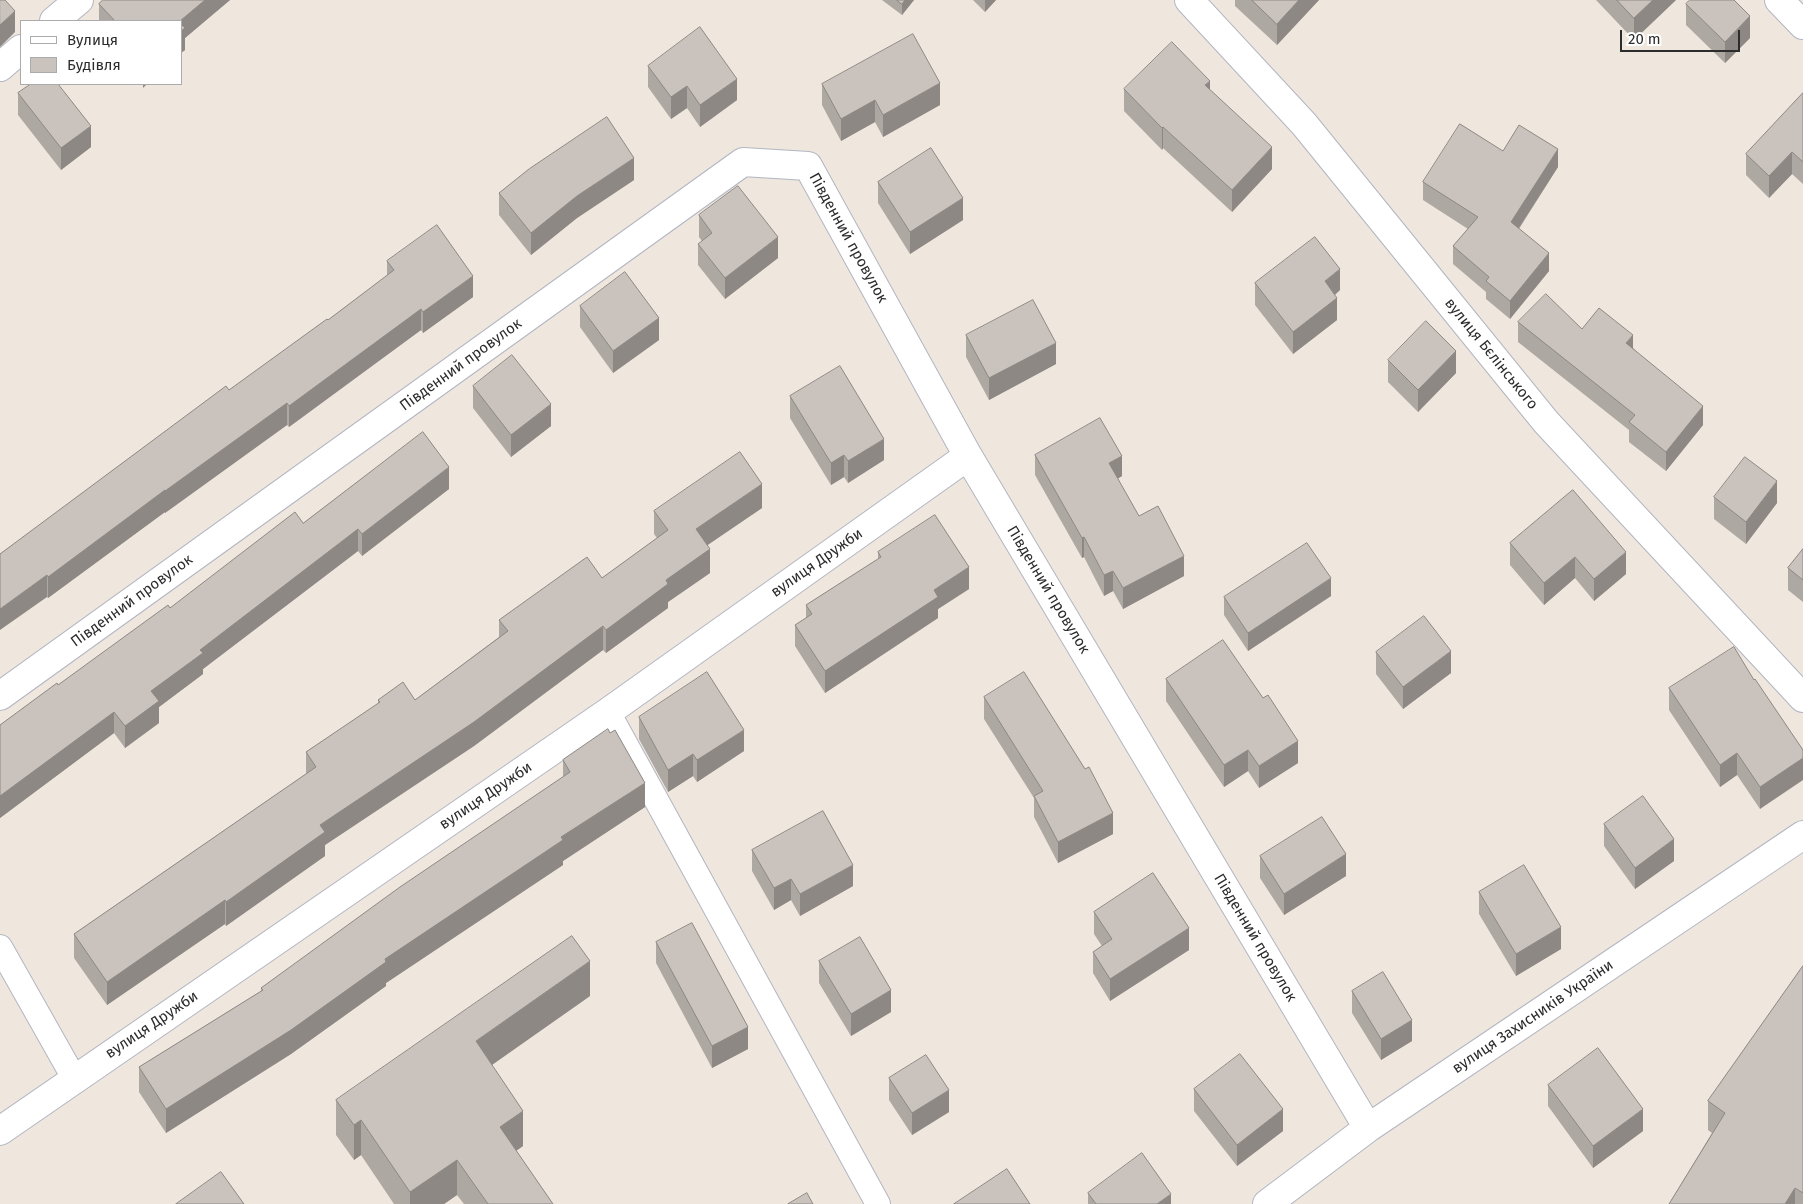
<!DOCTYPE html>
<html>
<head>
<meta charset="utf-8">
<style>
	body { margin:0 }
	#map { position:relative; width:1803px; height:1204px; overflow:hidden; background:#efe6de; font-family:"Fira Sans",sans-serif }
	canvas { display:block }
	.legend { position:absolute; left:20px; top:20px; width:162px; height:65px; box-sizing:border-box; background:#fff; border:1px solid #ababab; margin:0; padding:6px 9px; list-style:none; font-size:15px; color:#2c2c2c }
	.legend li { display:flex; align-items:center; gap:10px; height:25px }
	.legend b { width:25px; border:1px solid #ababab }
	.scale { position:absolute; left:1620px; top:30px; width:120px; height:22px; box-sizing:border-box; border:2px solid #2c2c2c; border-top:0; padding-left:6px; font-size:15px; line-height:18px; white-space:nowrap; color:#2c2c2c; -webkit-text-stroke:4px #fff; paint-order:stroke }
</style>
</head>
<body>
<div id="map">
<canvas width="1803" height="1204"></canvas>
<ul class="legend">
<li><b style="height:6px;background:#fff"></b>Вулиця</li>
<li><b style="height:14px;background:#cac3bd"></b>Будівля</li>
</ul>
<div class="scale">20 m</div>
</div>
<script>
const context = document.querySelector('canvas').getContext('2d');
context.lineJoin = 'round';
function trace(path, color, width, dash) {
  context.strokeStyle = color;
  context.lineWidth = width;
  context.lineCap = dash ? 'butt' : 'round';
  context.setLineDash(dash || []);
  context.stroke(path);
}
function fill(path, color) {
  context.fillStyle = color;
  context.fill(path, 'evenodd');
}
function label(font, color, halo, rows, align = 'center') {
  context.font = font + ' "Fira Sans",sans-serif';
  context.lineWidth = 4;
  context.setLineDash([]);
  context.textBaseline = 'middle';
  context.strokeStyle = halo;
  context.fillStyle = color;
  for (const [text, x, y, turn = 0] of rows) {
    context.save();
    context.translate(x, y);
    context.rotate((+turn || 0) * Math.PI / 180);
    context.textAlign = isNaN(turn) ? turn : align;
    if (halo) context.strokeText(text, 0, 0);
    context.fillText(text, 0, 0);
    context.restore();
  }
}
const service = new Path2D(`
	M608,712L878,1204
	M0,947L74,1078`);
const minor = new Path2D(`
	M1189,0L1304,124L1546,422L1803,698
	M1779,0L1803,25
	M54,21L79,0
	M0,67L21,49
	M0,696L743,162L808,166L968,456L1368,1128
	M0,1131L608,712L968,456
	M1267,1204L1368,1128L1803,835`);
const wall = new Path2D(`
	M103,0H230L185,38V50L181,53V21H99V4Z
	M882,0H914L902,15Z
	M973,0H996L985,12Z
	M1235,0H1319L1277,45L1235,6Z
	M1596,0H1676L1634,40Z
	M1686,4L1750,38L1725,63L1686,25Z
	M648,66L737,100L700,127L687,108L671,119L648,87Z
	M822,84L940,105L883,137L875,122L841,141L822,105Z
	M1124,89L1210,90L1272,169L1232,212L1163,148L1162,150L1124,111Z
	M18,93L91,147L61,170L18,115Z
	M1803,93V184L1792,174L1769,198L1746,175V154Z
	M1503,151L1558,167L1519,229L1549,271L1510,319L1486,299V292L1453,264V246L1468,229L1423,200V182Z
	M634,180L577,218L531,255L499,215V193Z
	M878,182L963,220L910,254L878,203Z
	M699,215L778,258L725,299L698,265V244L702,241L699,237Z
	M387,261L473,297L423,333L421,330L289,427L287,425L165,513V512L48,598L0,554L328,320L387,276Z
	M1255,283L1340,290L1335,295L1337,320L1293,354L1255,305Z
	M580,306L659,340L613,373L580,327Z
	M1518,322L1582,329L1633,348L1703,425L1666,471L1629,442V430L1518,342Z
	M966,335L1056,364L989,400L966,357Z
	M1388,360L1456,373L1418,412L1388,382Z
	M473,386L551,426L511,457L473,408Z
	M790,396L884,460L848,483L844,477L831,485L790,418Z
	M1035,455L1122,476L1117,479L1139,516L1184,576L1123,609L1113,591L1104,596L1084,557L1082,558L1035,475Z
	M449,489L362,556L358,551L203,669V674L159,707V723L125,748L114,733L0,818V725L170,608L303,523Z
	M1573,490L1626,574L1594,601L1575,578L1544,605L1510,565V543Z
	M1714,497L1777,503L1746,544L1714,519Z
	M762,508L707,545L710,573L668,602V608L606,653L603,650L474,746L325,845V856L226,926L225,924L107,1005L74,958V934L306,774V752L378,704V700H415L499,637V620L602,578L657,538L654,534V511Z
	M1803,549V602L1788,590V568Z
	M878,552L969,589L938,609V618L825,693L795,646V625L806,618V605L878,559Z
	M1331,596L1248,651L1224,615V597Z
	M1376,652L1451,673L1403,709L1376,674Z
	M1166,679L1298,763L1259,788L1248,771L1224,787L1166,701Z
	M1754,680L1803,750L1760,809L1737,775L1720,787L1669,710V688Z
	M984,697L1113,834L1058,863L1034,817V798L984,719Z
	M639,717L744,751L697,782L693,776L668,792L639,739Z
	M563,760L645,807L563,861V865L386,983V986L291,1054L166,1133L139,1092V1067L261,991V988L563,777Z
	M1604,824L1674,861L1635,889L1604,846Z
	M752,850L853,886L800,916L791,900L774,910L752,871Z
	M1260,856L1346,876L1284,915L1260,878Z
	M1479,892L1561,949L1516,976L1479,914Z
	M1094,912L1189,950L1110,1001L1093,973V952L1102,946L1094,934Z
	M656,942L748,1049L712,1068L656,963Z
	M819,961L891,1012L851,1036L819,983Z
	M1803,966V1204H1669L1712,1133L1708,1130V1101Z
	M1352,991L1412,1041L1381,1060L1352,1013Z
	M590,996L492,1065L523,1146L516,1151L553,1204H464L457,1195L444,1204H394L361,1155L354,1160L336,1135V1100Z
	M889,1078L949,1112L912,1135L889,1100Z
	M1548,1085L1643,1131L1593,1168L1548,1106Z
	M1194,1089L1283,1131L1237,1166L1194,1111Z
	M1088,1193L1171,1204H1088Z`);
const shadedWall = new Path2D(`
	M205,0H230L185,38V50L181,53V21H180Z
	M905,0H914L902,15V4Z
	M985,0H996L985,12Z
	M1299,0H1319L1277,45V24Z
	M1653,0H1676L1634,40V18Z
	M15,11V32L0,47V25Z
	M1750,16V38L1725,63V42Z
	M737,79V100L700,127V105Z
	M1210,81V102L1205,85Z
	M940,83V105L883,137V115Z
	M143,84H147L143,88Z
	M687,86V108L671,119V97Z
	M875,100V122L841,141V119Z
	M91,126V147L61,170V148Z
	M1163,127V148L1162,150V128Z
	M1272,147V169L1232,212V190Z
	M1558,149V167L1511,240V222Z
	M1792,152V174L1769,198V176Z
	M634,158V180L577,218L531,255V233L577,196Z
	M963,198V220L910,254V232Z
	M778,237V258L725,299V278Z
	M1549,253V271L1510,319V301Z
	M1340,269V290L1325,303V281Z
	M473,276V297L423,333V312Z
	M1337,298V320L1293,354V332Z
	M421,309V330L289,427V406Z
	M659,318V340L613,373V351Z
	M1633,335V354L1626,343Z
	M1056,343V364L989,400V378Z
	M1456,351V373L1418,412V390Z
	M287,403V425L165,513V491Z
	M551,404V426L511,457V435Z
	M1703,406V425L1666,471V452Z
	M884,439V460L848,483V461Z
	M844,455V477L831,485V463Z
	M1122,456V476L1109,484V463Z
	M449,467V489L362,556V534Z
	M1777,481V503L1746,544V522Z
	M762,484V508L696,553V529Z
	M165,490V512L48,598V577Z
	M358,529V551L203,669V674L159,707V723L125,748V726L151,691L200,650Z
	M1084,537V557L1082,558V538Z
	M710,549V573L668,602V608L606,653V630L666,580Z
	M1626,552V574L1594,601V579Z
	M1184,556V576L1123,609V588Z
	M1575,557V578L1544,605V583Z
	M969,567V589L938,609V618L825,693V671L934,590Z
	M1113,571V591L1104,596V575Z
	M47,575V597L0,630V609Z
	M1331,578V596L1248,651V633Z
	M603,626V650L474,746L325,845V856L226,926V902L320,825Z
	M1451,651V673L1403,709V687Z
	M114,712V733L0,818V796Z
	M744,730V751L697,782V760Z
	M1298,741V763L1259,788V766Z
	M1248,750V771L1224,787V765Z
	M1737,753V775L1720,787V765Z
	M693,754V776L668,792V770Z
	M1803,758V780L1760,809V787Z
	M645,783V807L563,861V865L386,983V986L291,1054L166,1133V1109L385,959L561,837Z
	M1113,813V834L1058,863V842Z
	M1674,839V861L1635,889V868Z
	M1346,854V876L1284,915V894Z
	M853,865V886L800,916V894Z
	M791,879V900L774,910V888Z
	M225,900V924L107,1005V982Z
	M1561,927V949L1516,976V954Z
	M1189,928V950L1110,1001V979Z
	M590,961V996L476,1076V1041Z
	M891,990V1012L851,1036V1014Z
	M1412,1020V1041L1381,1060V1039Z
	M748,1027V1049L712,1068V1046Z
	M949,1090V1112L912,1135V1113Z
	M1283,1109V1131L1237,1166V1145Z
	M1643,1109V1131L1593,1168V1146Z
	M523,1111V1146L500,1162V1127Z
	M361,1120V1155L354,1160V1125Z
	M457,1160V1195L444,1204H410V1192Z
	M1795,1188V1204H1785Z
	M1171,1194V1204H1157Z`);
const building = new Path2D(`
	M0,0H5L15,11L0,25Z
	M103,0H205L180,21H115L99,4Z
	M897,0H905L902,4Z
	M1252,0H1299L1277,24Z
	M1617,0H1653L1634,18Z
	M1690,0H1734L1750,16L1725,42L1686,4Z
	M181,24L185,28L181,31Z
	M700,27L737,79L700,105L687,86L671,97L648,66Z
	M913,34L940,83L883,115L875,100L841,119L822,84Z
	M1172,42L1210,81L1205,85L1272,147L1232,190L1163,127L1162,128L1124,89Z
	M31,84H58L91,126L61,148L18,93Z
	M1803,93V162L1792,152L1769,176L1746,154Z
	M607,117L634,158L577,196L531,233L499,193L529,169Z
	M1460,124L1503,151L1519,125L1558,149L1511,222L1549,253L1510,301L1486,281L1489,277L1453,246L1478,217L1423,182Z
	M931,148L963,198L910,232L878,182Z
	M738,186L778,237L725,278L698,244L712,233L699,215Z
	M437,225L473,276L423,312L421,309L289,406L287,403L165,491V490L48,577L47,575L0,609V554L226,386L229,390L327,319L328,320L394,270L387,261Z
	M1315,237L1340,269L1325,281L1337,298L1293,332L1255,283Z
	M625,272L659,318L613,351L580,306Z
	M1546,294L1582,329L1599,308L1633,335L1626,343L1703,406L1666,452L1629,422L1635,415L1518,322Z
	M1033,300L1056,343L989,378L966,335Z
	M1426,321L1456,351L1418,390L1388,360Z
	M512,355L551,404L511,435L473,386Z
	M840,366L884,439L848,461L844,455L831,463L790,396Z
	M1100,418L1122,456L1109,463L1139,516L1158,506L1184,556L1123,588L1113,571L1104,575L1084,537L1082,538L1035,455Z
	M423,432L449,467L362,534L358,529L200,650L203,653L151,691L159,701L125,726L114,712L0,796V725L57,683L58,685L168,605L170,608L295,512L303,523Z
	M740,452L762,484L696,529L710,549L666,580L668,584L606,630L603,626L474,722L320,825L325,832L226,902L225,900L107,982L74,934L316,767L306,752L380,702L378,700L403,682L415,700L508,631L499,620L587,557L602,578L668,530L654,511Z
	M1745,457L1777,481L1746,522L1714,497Z
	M1573,490L1626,552L1594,579L1575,557L1544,583L1510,543Z
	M935,515L969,567L934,590L938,597L825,671L795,625L812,614L806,605L881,557L878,552Z
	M1307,543L1331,578L1248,633L1224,597Z
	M1803,549V580L1788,568Z
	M1424,616L1451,651L1403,687L1376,652Z
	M1223,640L1263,698L1268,695L1298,741L1259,766L1248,750L1224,765L1166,679Z
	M1734,647L1754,680L1755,679L1803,750V758L1760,787L1737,753L1720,765L1669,688Z
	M707,672L744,730L697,760L693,754L668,770L639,717Z
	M1024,672L1085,769L1089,767L1113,813L1058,842L1034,796L1043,791L984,697Z
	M608,729L610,733L615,730L645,783L561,837L563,840L385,959L386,962L291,1030L166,1109L139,1067L263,990L261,988L400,887L570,772L563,760Z
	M1643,796L1674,839L1635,868L1604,824Z
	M823,811L853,865L800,894L791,879L774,888L752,850Z
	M1322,817L1346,854L1284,894L1260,856Z
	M1524,865L1561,927L1516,954L1479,892Z
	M1153,873L1189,928L1110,979L1093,952L1112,939L1094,912Z
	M692,923L748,1027L712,1046L656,942Z
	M572,936L590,961L476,1041L523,1111L500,1127L553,1204H488L457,1160L410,1192L361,1120L354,1125L336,1100Z
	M860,937L891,990L851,1014L819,961Z
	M1803,966V1193L1795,1188L1785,1204H1669L1725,1113L1708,1101Z
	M1383,972L1412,1020L1381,1039L1352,991Z
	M1598,1048L1643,1109L1593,1146L1548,1085Z
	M1240,1054L1283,1109L1237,1145L1194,1089Z
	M926,1055L949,1090L912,1113L889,1078Z
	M1142,1153L1171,1194L1157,1204H1096L1088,1193Z
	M1007,1169L1030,1204H954Z
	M221,1172L244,1204H176Z
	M807,1193L813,1204H788Z`);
const streetNames = [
	["Південний провулок",848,238,61],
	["вулиця Бєлінського",1491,354,51],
	["Південний провулок",461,365,-36],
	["вулиця Дружби",817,563,-35],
	["Південний провулок",1048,590,59],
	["Південний провулок",132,601,-36],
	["вулиця Дружби",486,796,-34],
	["Південний провулок",1255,938,59],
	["вулиця Захисників України",1533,1017,-34],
	["вулиця Дружби",152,1025,-34]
];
trace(service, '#b2b6c1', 26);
trace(minor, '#b2b6c1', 30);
trace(service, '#fff', 24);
trace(minor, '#fff', 28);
fill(wall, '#aea8a3');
fill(shadedWall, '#8d8884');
fill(building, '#cac3bd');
trace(building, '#8d8884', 1);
label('15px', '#2c2c2c', '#fff', streetNames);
</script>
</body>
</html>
